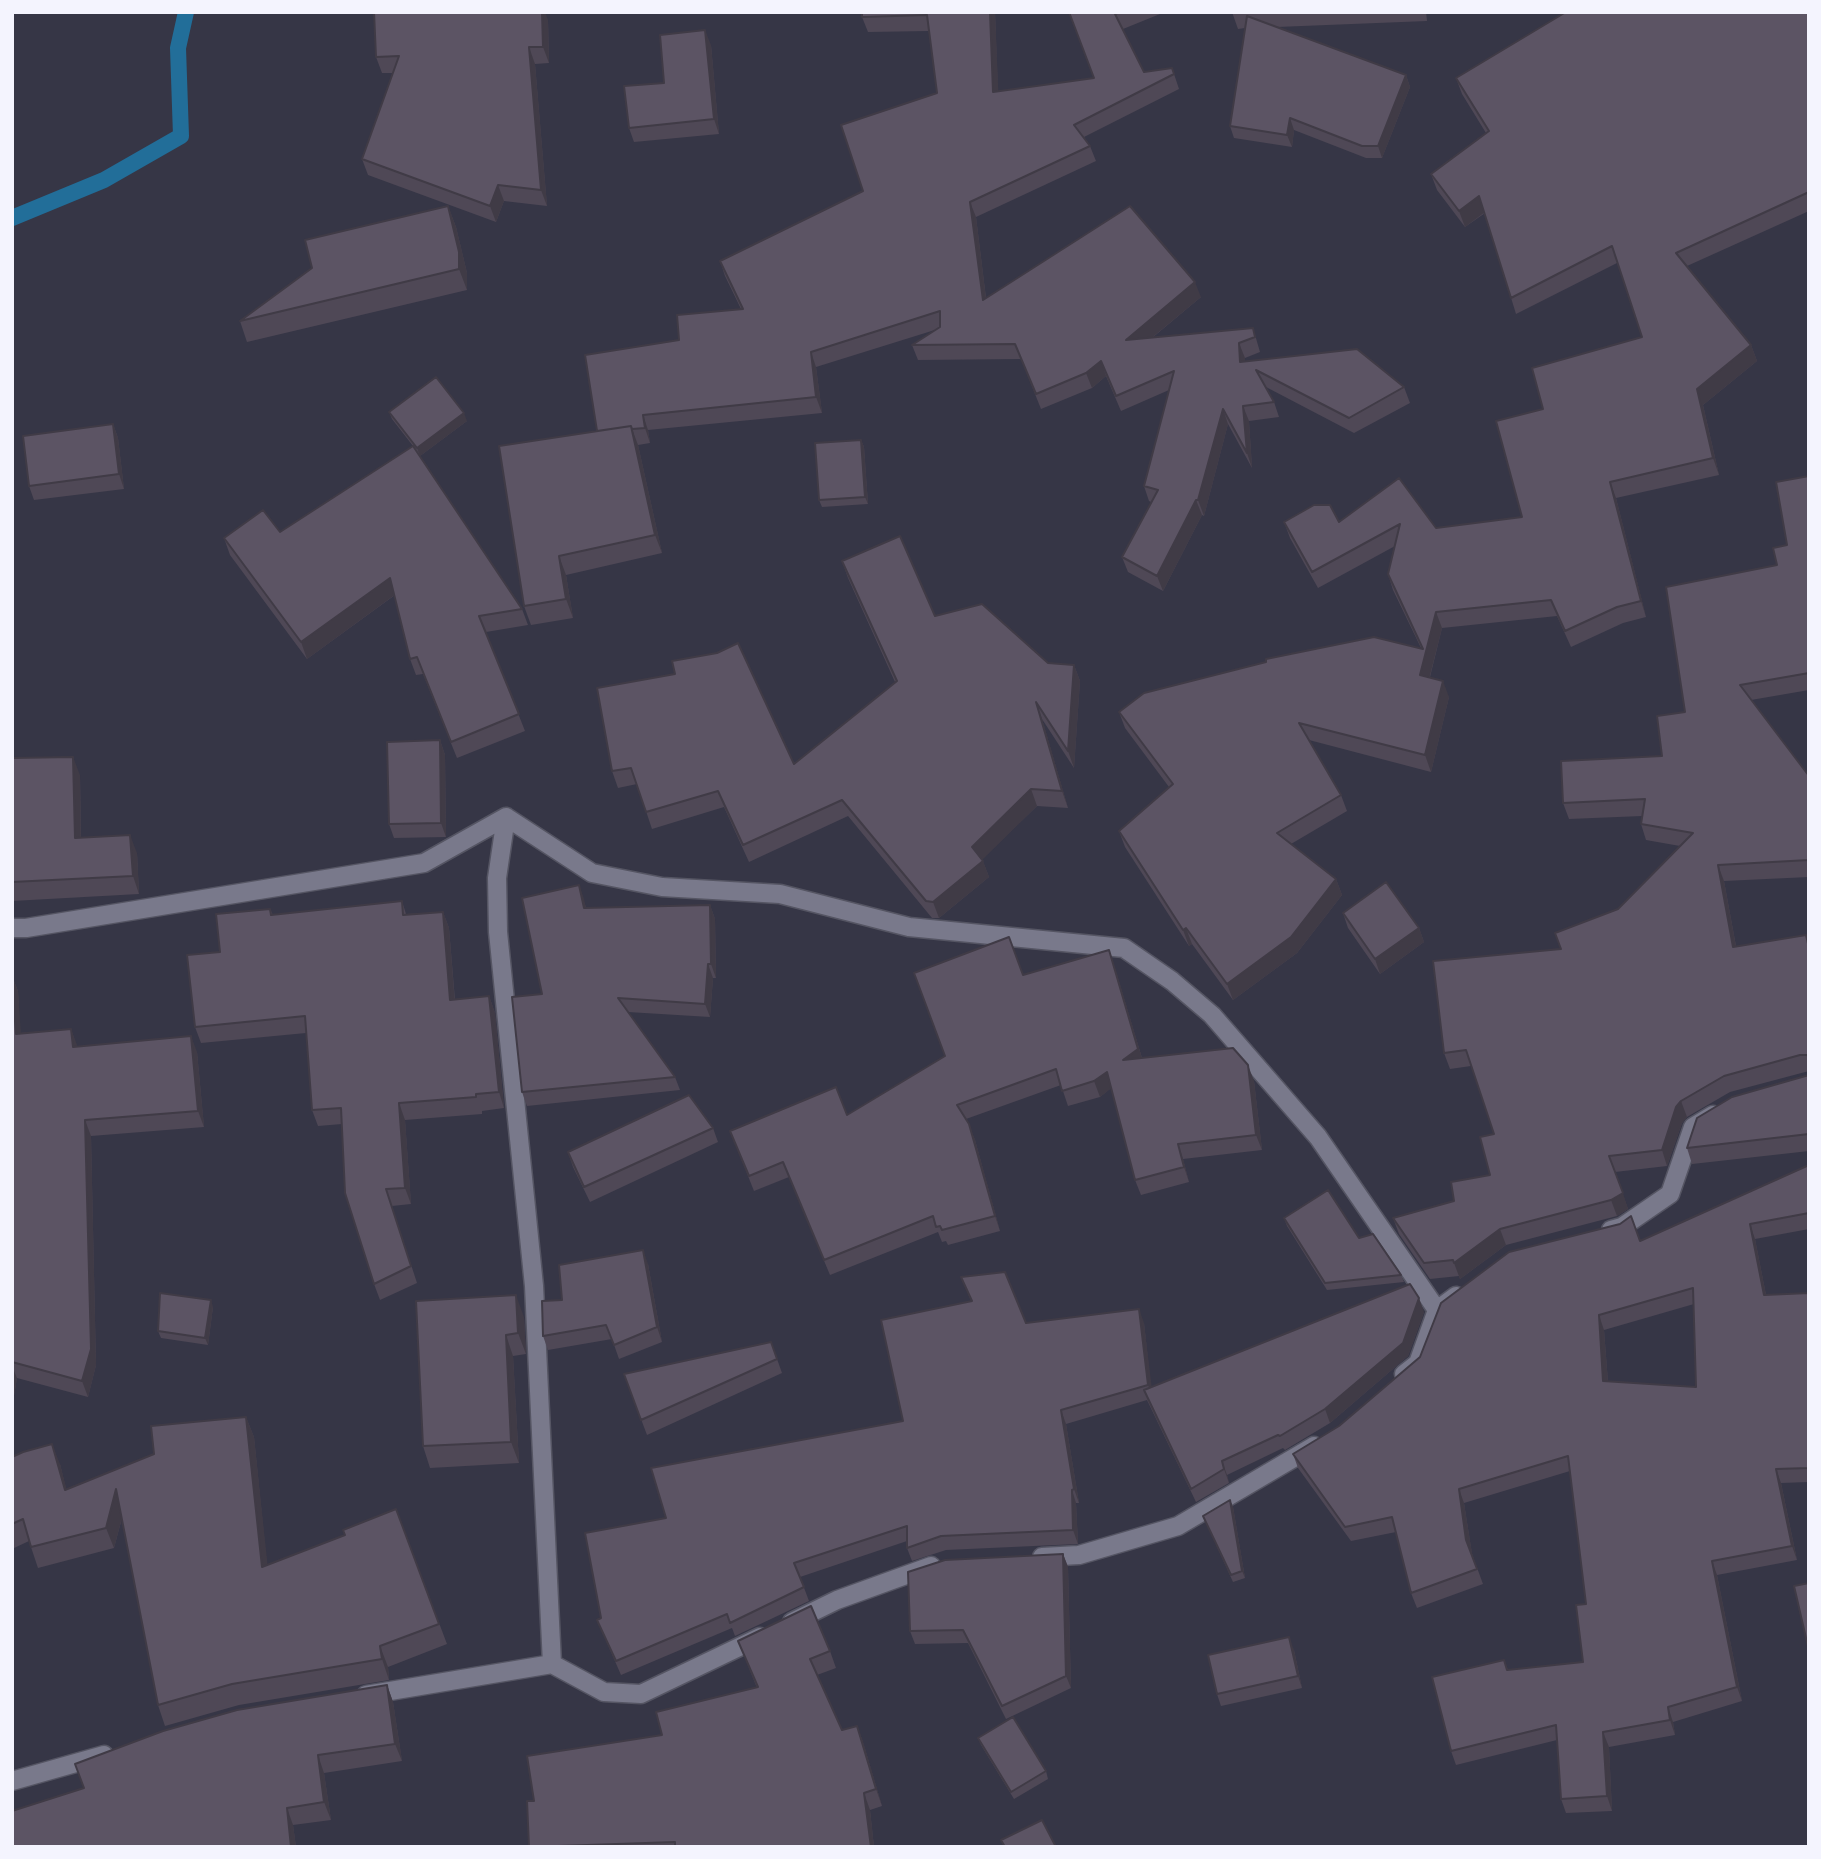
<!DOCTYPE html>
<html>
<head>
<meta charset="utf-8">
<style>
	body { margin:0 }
	#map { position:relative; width:1821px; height:1859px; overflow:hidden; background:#363646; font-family:"Sofia Sans Condensed",sans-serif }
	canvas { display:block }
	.frame { position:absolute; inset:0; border:14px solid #f4f4fe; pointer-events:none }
</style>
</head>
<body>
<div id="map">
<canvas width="1821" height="1859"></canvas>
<div class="frame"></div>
</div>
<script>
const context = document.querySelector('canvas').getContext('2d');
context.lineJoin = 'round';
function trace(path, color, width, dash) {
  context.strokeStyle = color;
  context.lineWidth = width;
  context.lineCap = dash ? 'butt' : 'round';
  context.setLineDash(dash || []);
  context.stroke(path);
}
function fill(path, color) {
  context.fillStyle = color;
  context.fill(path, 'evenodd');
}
const stream = new Path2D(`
	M12,218L104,180L181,136L178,48L186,12`);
const minor = new Path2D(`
	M506,817L592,873L662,887L780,894L909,927L1124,948L1172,981L1212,1015L1318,1137L1437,1310
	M506,817L497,878L498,932L534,1286L552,1664
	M12,928H26L424,863L506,817
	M1611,1230L1622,1227L1670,1194L1693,1127L1713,1115
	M1404,1374L1418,1363L1437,1310L1456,1296
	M1042,1557L1079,1555L1178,1526L1314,1446
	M792,1622L837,1600L931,1566
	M366,1695L552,1664L604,1692L641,1694L760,1637
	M12,1781L104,1755`);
const wall = new Path2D(`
	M862,12H995L998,92L1094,78L1069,12H1165L1123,29L1144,72L1172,68L1179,89L1084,137L1090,146L1096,161L976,217L986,298L1201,297L1152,338L1253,328L1260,352L1245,358V361L1404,387L1410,403L1354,433L1266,387L1274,402L1279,417L1249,421L1252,468L1228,424L1204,516L1202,515L1163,591L1128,572L1122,557L1151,502L1149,501L1144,486L1169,390L1121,411L1106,376L1092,388L1041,409L1021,359L918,360L912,345L938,329L816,367L822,413L648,430L650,443L638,445L662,553L566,575L573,618L531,625L524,606L597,431L679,340L741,309L725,276L720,261L863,191L937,93L929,31L868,32L862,17Z
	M1232,12H1426L1427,21L1277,27L1406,75L1410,87L1382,158H1366L1294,130L1292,147L1234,138L1230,126L1245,28L1238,29Z
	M1809,12V211L1687,266L1751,345L1757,361L1703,405L1719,475L1616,498L1646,617L1623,623L1571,647L1557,616L1442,628L1430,677L1449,697L1431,772L1309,740L1341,795L1347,811L1291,844L1336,879L1342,895L1297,953L1233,1000L1192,944L1189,946L1125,847L1119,831L1169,787L1125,728L1119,712L1421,648L1393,590L1388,574L1395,546L1318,588L1290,538L1284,522H1339L1399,478L1436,528L1522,517L1543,409L1642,337L1617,263L1516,314L1485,213L1465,227L1437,190L1431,174L1486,133L1462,94L1456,78Z
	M548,20L549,63L535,64L547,206L504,201L496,222L368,175L362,159L393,73H382L376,57Z
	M711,45L719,134L634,142L629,128L664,83Z
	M448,206L456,227L467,273V290L247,342L240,321Z
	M389,412L467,421L420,456L522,609L528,625L486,632L525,731L457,758L423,674L416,675L410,659L395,595L307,659L230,555L224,538L280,532L413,446L392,419Z
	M113,424L118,438L124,489L34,500L29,486Z
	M861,440L864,447L868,504L822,507L819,500Z
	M1809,476V690L1751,700L1809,776V877L1724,881L1736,946L1809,941V1071L1730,1092L1687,1117L1682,1123L1667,1166L1615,1172L1628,1209L1617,1216L1506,1245L1460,1279L1459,1276L1430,1279L1399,1234L1393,1218L1454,1201L1490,1175L1494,1134L1471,1066L1450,1069L1444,1053L1561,949L1618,909L1680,846L1646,840L1641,824L1642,816L1569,819L1563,803L1662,756L1685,712L1777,565L1787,545Z
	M842,561L935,616L1048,663L1074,665L1080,681L1074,768L1042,719L1068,808L1037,806L982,859L989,877L939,918H932L848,816L749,862L724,807L652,829L637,784L618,788L612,771L597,688L794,764L895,682L848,578Z
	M440,740L445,755L446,837L394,838L389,824Z
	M12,758L80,775L81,837L137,853L139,894L12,901Z
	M579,885L586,908L710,905L715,919L716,978H713L710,1017L628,1012L675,1077L680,1090L527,1106L522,1092L542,994Z
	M402,901L406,914L443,912L449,928L455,1000L489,996L495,1013L504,1108L482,1111V1114L405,1120L411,1204L392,1206L417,1283L380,1300L374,1284L342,1124L318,1126L312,1110L306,1033L201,1043L195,1027L270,909L273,915Z
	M1343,913L1419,928L1424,942L1380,974L1348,928Z
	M1114,965L1142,1058L1254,1081L1262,1150L1183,1159L1189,1182L1141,1195L1135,1180L1111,1088L1100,1097L1068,1106L1061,1085L966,1119L975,1140L1000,1231L948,1245L946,1241L942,1242L938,1232L830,1275L789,1177L754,1191L730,1131L847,1115L945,1056L1023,975Z
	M12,976L18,991L20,1033L71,1029L77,1047L197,1052L204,1127L91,1136L96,1365L88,1397L17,1378L12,1407Z
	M1809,1075V1151L1692,1164L1687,1148Z
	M713,1128L718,1142L590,1202L573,1167L568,1152Z
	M1809,1165V1229L1755,1239L1766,1295L1809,1293V1482L1781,1483L1797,1560L1717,1575L1742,1701L1673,1722L1675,1735L1609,1747L1612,1811L1566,1813L1561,1799L1557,1740L1456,1765L1451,1751L1504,1660L1508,1670L1583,1662L1586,1604L1570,1471L1464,1503L1472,1554L1483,1584L1417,1608L1411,1593L1396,1532L1351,1541L1298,1468L1293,1454L1640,1241ZM1694,1304L1696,1387L1608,1382L1604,1330Z
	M1284,1218L1359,1238L1401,1275L1404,1282L1327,1290L1287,1226Z
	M648,1264L662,1342L619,1359L612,1339L548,1350L543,1336L562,1300Z
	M961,1277L1026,1323H1144L1151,1387L1424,1312L1408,1356L1330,1423L1285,1450L1283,1448L1227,1475L1229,1483L1196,1502L1147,1400L1066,1424L1079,1503H1076L1078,1544L946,1550L912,1561L907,1548V1541L800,1577L809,1601L735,1636L732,1628L621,1675L597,1620L601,1618L666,1518L903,1421L971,1301Z
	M416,1301L524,1317L526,1354L513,1356L519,1463L430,1468L423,1446Z
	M213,1307L208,1345L161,1338L158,1331Z
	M771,1342L782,1373L647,1435L624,1374Z
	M246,1417L254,1437L267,1565L345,1535L396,1509L447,1644L388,1667L389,1680L239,1705L165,1726L158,1705L122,1518L114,1548L38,1568L29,1541L12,1549V1457L60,1464L66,1489Z
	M1230,1500L1233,1507L1245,1578L1233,1582L1203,1516Z
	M1063,1554L1068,1567L1071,1688L1006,1719L968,1643L915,1644L910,1631Z
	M738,1641L830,1651L836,1668L817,1675L842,1730L857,1726L863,1742L882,1806L870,1810L874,1847H529L534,1801L662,1735L757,1688Z
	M1294,1650L1302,1688L1221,1706L1217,1694Z
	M387,1685L393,1702L402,1761L324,1773L331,1820L293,1825L296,1847H12L83,1788Z
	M978,1738L1046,1771L1048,1779L1014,1799L981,1745Z`);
const shadedWall = new Path2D(`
	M542,12H545L548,20L549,63L543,47Z
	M990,12H995L999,107L993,92Z
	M705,30L711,45L719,134L714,119Z
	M529,47L535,64L547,206L541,190Z
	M1406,75L1410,87L1382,158L1378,146Z
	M1290,118L1294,130L1292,147L1287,135Z
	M498,185L504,201L496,222L490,206Z
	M1479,196L1485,212L1465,227L1459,211Z
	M970,202L976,217L988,315L983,300Z
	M448,206L456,227L467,273V290L459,269Z
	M1195,282L1201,297L1131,355L1126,340Z
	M1239,343L1245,358L1246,377L1240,362Z
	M1751,345L1757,361L1703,405L1719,475L1713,458L1697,389Z
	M811,352L816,367L822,413L816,397Z
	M1101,361L1106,376L1092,388L1086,373Z
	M1243,406L1249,421L1252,468L1247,453Z
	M1223,409L1228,424L1204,516L1198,500Z
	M464,413L467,421L420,456L417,448Z
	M643,415L648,430L650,443L645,428Z
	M113,424L118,438L124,489L119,474Z
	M631,426L638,445L662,553L655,535Z
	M861,440L864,447L868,504L865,497Z
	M1610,482L1616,498L1646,617L1641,601Z
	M1196,500L1202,515L1163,591L1157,576Z
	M559,556L566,575L573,618L566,599Z
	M390,578L396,594L307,659L301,642Z
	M1436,612L1442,628L1426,691L1420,675Z
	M1074,665L1080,681L1074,768L1068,751Z
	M1443,681L1449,697L1431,772L1425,755Z
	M1036,702L1042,719L1068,808L1062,791Z
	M440,740L445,755L446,837L441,823Z
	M73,757L80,775L81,856L75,838Z
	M1031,789L1037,806L978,864L972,847Z
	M130,835L137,853L139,894L133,876Z
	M983,861L989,877L939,918L933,902Z
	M1718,865L1724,881L1739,963L1733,947Z
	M1336,879L1342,895L1297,953L1233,1000L1227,984Z
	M579,885L584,899L589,922L584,908Z
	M710,905L715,919L716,978L711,964Z
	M443,912L449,928L456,1017L450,1000Z
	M1186,928L1192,944L1189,946L1183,930Z
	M1419,928L1424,942L1380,974L1375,959Z
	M1109,950L1114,965L1144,1065L1123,1060Z
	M708,964L713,978L710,1017L705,1004Z
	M12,976L18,991L22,1050L16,1034Z
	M489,996L495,1013L504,1108L499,1092Z
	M71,1029L77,1045L79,1063L73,1047Z
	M191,1036L197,1052L204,1127L198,1111Z
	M1248,1065L1254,1081L1262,1150L1256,1135Z
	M1107,1072L1113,1087L1100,1097L1094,1081Z
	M1681,1101L1687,1117L1682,1123L1667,1166L1662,1150L1676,1107Z
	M399,1103L405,1120L411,1204L405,1188Z
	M85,1120L91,1136L96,1365L88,1397L82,1381Z
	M969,1124L975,1140L1000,1231L995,1216Z
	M1178,1144L1183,1159L1189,1182L1184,1167Z
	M1623,1193L1628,1209L1617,1216L1611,1200Z
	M1750,1224L1755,1239L1769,1310L1764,1295Z
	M1500,1229L1506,1245L1460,1279L1454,1263Z
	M643,1250L648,1264L662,1342L657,1327Z
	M516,1295L524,1317L526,1354L518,1333Z
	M1419,1298L1424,1312L1408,1356L1330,1423L1325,1409Z
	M211,1300L213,1307L208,1345L205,1338Z
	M1139,1309L1144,1323L1153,1398L1148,1385Z
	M1599,1315L1604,1330L1609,1396L1603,1381Z
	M506,1335L513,1356L519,1463L511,1442Z
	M12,1366L17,1378L12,1407Z
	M1061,1410L1066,1424L1079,1503L1074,1489Z
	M246,1417L254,1437L270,1588L262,1567Z
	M52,1444L60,1464L72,1510L65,1490Z
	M1222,1461L1227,1475L1229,1483L1224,1469Z
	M1776,1469L1781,1483L1797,1560L1792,1546Z
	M116,1489L124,1510L114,1548L106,1528Z
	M1459,1489L1464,1503L1472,1554L1466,1540Z
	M1072,1490L1076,1503L1078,1544L1073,1530Z
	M1230,1500L1233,1507L1245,1578L1242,1571Z
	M1063,1554L1068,1567L1071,1688L1066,1676Z
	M1712,1561L1717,1575L1742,1701L1737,1687Z
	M1289,1637L1294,1650L1302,1688L1298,1676Z
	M380,1646L388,1667L389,1680L382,1659Z
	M387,1685L393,1702L402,1761L395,1744Z
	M1668,1707L1673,1722L1675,1735L1670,1720Z
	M857,1726L863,1742L882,1806L876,1789Z
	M1603,1732L1609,1747L1612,1811L1607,1796Z
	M318,1755L324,1773L331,1820L324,1802Z
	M864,1793L870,1810L874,1847H871Z
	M287,1808L293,1825L296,1847H291Z`);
const building = new Path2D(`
	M374,12H542L543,47H529L541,190L498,185L490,206L362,159L399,56L376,57Z
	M862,12H990L993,92L1094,78L1069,12H1120L1115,14L1144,72L1172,68L1174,74L1074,125L1090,146L970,202L983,300L1130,206L1195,282L1126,340L1253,328L1255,337L1239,343L1240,362L1357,349L1404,387L1349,418L1256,370L1274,402L1243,406L1247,453L1223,409L1198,500H1196L1157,576L1122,557L1158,490L1144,486L1174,371L1116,396L1101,361L1086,373L1036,394L1015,344L912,345L940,327V311L811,352L816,397L643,415L645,428L632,429L631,426L597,431L585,355L679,340L677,315L743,309L720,261L863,191L841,125L937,93L927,15L862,17Z
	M1232,12H1261L1232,13Z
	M1566,12H1809V192L1676,253L1751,345L1697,389L1713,458L1610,482L1641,601L1617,607L1565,631L1551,600L1436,612L1420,675L1443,681L1425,755L1299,723L1341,795L1277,833L1336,879L1291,937L1227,984L1186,928L1183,930L1119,831L1173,784L1119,712L1144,693L1266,662V659L1374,637L1423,649L1388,574L1400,524L1312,572L1284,522L1314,505H1330L1339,522L1399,478L1436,528L1522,517L1496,421L1543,409L1532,368L1642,337L1612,246L1511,298L1479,196L1459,211L1431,174L1489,131L1456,78Z
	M1247,16L1406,75L1378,146H1362L1290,118L1287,135L1230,126Z
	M705,30L714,119L629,128L624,86L664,83L660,35Z
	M448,206L459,252V269L240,321L312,268L305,240Z
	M436,377L464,413L417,448L389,412Z
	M113,424L119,474L29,486L23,436Z
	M631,426L655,535L559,556L566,599L524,606L499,446Z
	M861,440L865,497L819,500L815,443Z
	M413,446L522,609L479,616L519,714L451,742L417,657L410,659L390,578L301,642L224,538L263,510L280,532Z
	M1809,476V673L1740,685L1809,776V860L1718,865L1733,947L1806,935L1809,948V1057L1807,1055H1800L1724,1076L1681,1101L1676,1107L1662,1150L1609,1156L1623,1193L1611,1200L1500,1229L1454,1263L1453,1260L1424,1263L1393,1218L1454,1201L1451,1182L1490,1175L1480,1137L1494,1134L1466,1050L1444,1053L1433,961L1561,949L1555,933L1618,909L1693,833L1641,824L1645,799L1563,803L1561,761L1662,756L1657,716L1685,712L1666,587L1777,565L1773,548L1787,545L1776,482Z
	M900,536L935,616L982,604L1048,663L1074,665L1068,751L1036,702L1062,791L1031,789L972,847L983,861L933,902L926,901L842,800L743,845L718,791L646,812L631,768L612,771L597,688L675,674L672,661L717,653L738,643L794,764L897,681L842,561Z
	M440,740L441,823L389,824L387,742Z
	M73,757L75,838L130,835L133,876L12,882V758Z
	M1386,882L1419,928L1375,959L1343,913Z
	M579,885L584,908L710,905L711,964H708L705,1004L618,998L675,1077L522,1092L512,997L542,994L522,898Z
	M402,901L403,915L443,912L450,1000L489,996L499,1092L476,1094V1097L399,1103L405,1188L386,1189L411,1266L374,1284L345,1193L341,1108L312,1110L305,1016L195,1027L187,955L220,952L216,914L270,909L271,915Z
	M1009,937L1023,975L1109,950L1138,1049L1123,1060L1233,1048L1248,1065L1256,1135L1178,1144L1184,1167L1135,1180L1107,1072L1094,1081L1062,1091L1056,1069L957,1105L969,1124L995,1216L942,1230L940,1226L936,1227L933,1216L824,1260L783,1162L749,1176L730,1131L836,1087L847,1115L945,1056L914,973Z
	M12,983L16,1034L71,1029L73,1047L191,1036L198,1111L85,1120L91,1349L82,1381L12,1362Z
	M1809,1075V1134L1687,1148L1697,1118L1732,1097Z
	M689,1095L713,1128L584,1187L568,1152Z
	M1809,1165V1213L1750,1224L1764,1295L1809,1293V1468L1776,1469L1792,1546L1712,1561L1737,1687L1668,1707L1670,1720L1603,1732L1607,1796L1561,1799L1556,1725L1451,1751L1432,1677L1504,1660L1507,1670L1583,1662L1576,1605L1586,1604L1568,1456L1459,1489L1466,1540L1477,1569L1411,1593L1392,1517L1345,1527L1293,1454L1339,1426L1420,1357L1441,1303L1509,1252L1620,1224L1631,1216L1640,1241ZM1693,1288L1696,1387L1603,1381L1599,1315Z
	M1328,1190L1359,1238L1373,1234L1401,1275L1325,1283L1284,1218Z
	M643,1250L657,1327L614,1345L606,1325L543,1336L542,1301L562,1300L559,1265Z
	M1005,1272L1026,1323L1139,1309L1148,1385L1061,1410L1074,1489L1072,1490L1073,1530L941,1536L907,1548V1526L794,1563L804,1587L730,1623L727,1614L616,1661L597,1620L601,1618L585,1533L666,1518L651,1468L903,1421L881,1320L972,1301L961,1277Z
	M1410,1284L1419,1298L1403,1343L1325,1409L1280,1436L1278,1435L1222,1461L1224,1469L1191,1489L1144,1390Z
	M160,1293L211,1300L205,1338L158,1331Z
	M516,1295L518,1333L506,1335L511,1442L423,1446L416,1301Z
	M771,1342L777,1359L641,1420L624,1374Z
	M246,1417L262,1567L345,1535L343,1530L396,1509L439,1624L380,1646L382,1659L232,1684L158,1705L116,1489L106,1528L31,1547L23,1519L12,1524V1457L23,1452L52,1444L65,1490L154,1454L151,1426Z
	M1230,1500L1242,1571L1231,1575L1203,1516Z
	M1063,1554L1066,1676L1002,1706L963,1630L910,1631L908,1572L945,1560Z
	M1809,1583V1651L1794,1586Z
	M811,1606L830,1651L810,1659L842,1730L857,1726L876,1789L864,1793L871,1847H675V1842L529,1847L527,1801H534L527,1756L662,1735L656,1712L758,1687L738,1641Z
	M1289,1637L1298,1676L1217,1694L1208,1655Z
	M387,1685L395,1744L318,1755L324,1802L287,1808L291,1847H12V1811L84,1788L75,1764L163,1731L237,1710Z
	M1013,1717L1046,1771L1011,1792L978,1738Z
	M1042,1820L1056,1847H1005L1001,1840Z`);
trace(stream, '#226e99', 16);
trace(minor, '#555563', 21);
trace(minor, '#79798b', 18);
fill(wall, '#4f4856');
fill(shadedWall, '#403b46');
fill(building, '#5c5464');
trace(building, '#403b46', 2);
</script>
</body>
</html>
